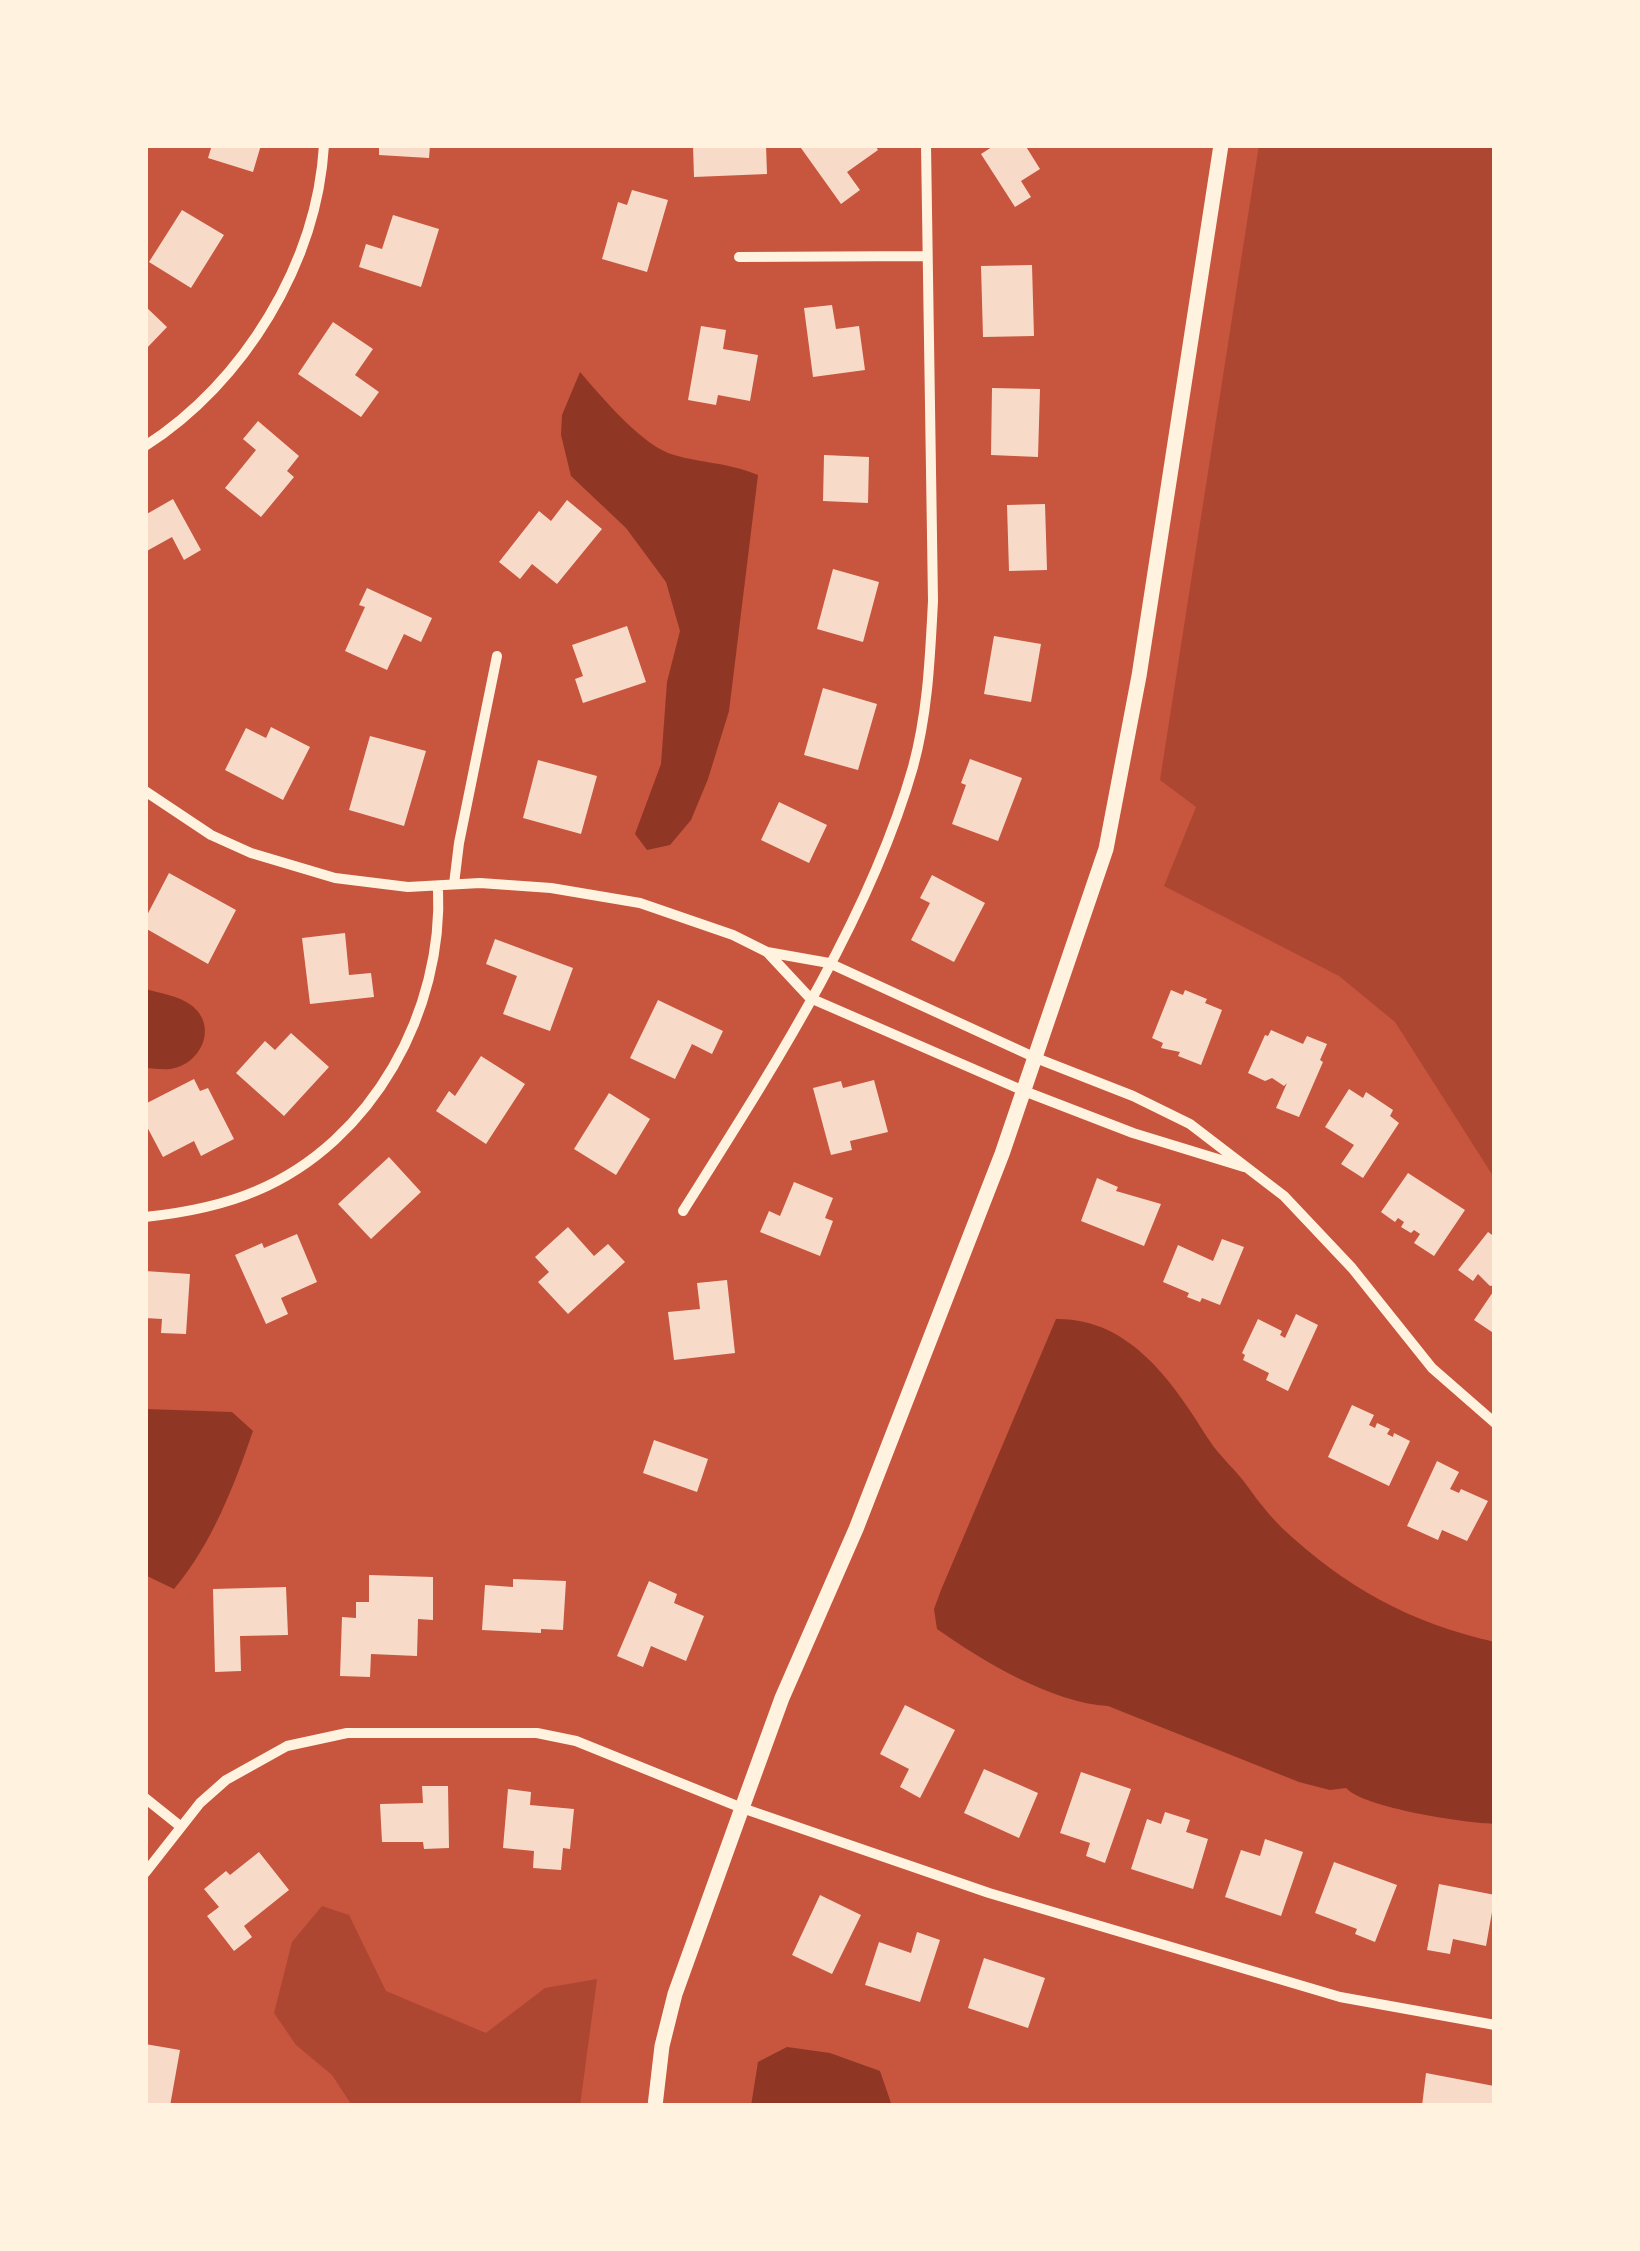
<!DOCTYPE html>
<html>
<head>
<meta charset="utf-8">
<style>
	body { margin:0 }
	#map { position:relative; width:1640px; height:2251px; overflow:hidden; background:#c8553d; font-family:Arial,sans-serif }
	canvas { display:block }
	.frame { position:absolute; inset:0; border:148px solid #fff3e0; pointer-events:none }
</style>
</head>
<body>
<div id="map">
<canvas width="1640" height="2251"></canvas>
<div class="frame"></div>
</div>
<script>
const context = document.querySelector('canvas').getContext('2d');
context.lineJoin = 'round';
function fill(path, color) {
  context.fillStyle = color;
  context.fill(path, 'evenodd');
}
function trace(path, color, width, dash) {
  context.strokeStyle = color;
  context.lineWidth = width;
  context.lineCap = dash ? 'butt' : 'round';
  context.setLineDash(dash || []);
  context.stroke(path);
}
const green = new Path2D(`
	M1259,145H1495V1179L1395,1022L1339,976L1164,886L1196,807L1160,780Z
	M322,1906L349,1915L386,1991L486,2033L545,1988L597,1979L580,2106L351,2104L332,2075L296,2045L274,2013L292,1942Z`);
const water = new Path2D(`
	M580,372C601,396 643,447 674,455C705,464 726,462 758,475L729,711L708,779L691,820L670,845L647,850L635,834L661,764L667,682L680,631L666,582L626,528L571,476L561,435L562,415Z
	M145,989C160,993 179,996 191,1005C219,1026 201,1065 170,1069C162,1070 153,1068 145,1068Z
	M1056,1319C1131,1318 1174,1384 1209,1440C1220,1457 1237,1471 1248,1487C1258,1501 1270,1516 1282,1528C1345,1587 1410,1623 1495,1642V1824C1466,1823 1364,1808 1346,1788L1330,1790L1299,1782L1108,1706C1053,1703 982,1661 937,1629L934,1609L941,1590Z
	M145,1409L232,1412L253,1431C234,1486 212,1544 174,1589L145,1575Z
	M787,2047L830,2053L880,2071L892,2106H751L758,2062Z`);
const building = new Path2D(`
	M212,145H261L253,172L208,158Z
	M379,145H430L429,158L379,155Z
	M693,145H766L767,174L694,177Z
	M804,145H875L878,150L847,172L860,190L841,204L801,148Z
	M995,145H1025L1040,169L1021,181L1031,197L1015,207L981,154Z
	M632,190L668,200L647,272L602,259L618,202L627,205Z
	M182,210L224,235L191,288L149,262Z
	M393,215L439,229L421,287L359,267L366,244L382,249Z
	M1032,265L1034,336L983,337L981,266Z
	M832,305L836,329L859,326L865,370L813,377L804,308Z
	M145,306L167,327L145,350Z
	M333,322L373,349L355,375L379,392L361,417L298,374Z
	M701,326L726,330L723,349L758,355L750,401L718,395L716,405L688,400Z
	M992,388L1040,389L1038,457L991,455Z
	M258,421L299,456L287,471L294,477L261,517L225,488L256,450L243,439Z
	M824,455L869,457L868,503L823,501Z
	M173,499L201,550L184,560L172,537L145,552V515Z
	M567,500L602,529L557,584L532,564L520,579L499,562L539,511L551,521Z
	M1045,504L1047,570L1009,571L1007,505Z
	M833,569L879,582L863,642L817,629Z
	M367,588L432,618L421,642L404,634L387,670L345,651L365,607L359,605Z
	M627,626L646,682L583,703L575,679L583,676L572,645Z
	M994,636L1041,644L1031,702L984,694Z
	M823,688L877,704L858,770L804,755Z
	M271,727L310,747L283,800L225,770L246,728L266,738Z
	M370,736L426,751L404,826L349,810Z
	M970,759L1022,778L998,841L952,824L966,785L961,783Z
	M538,760L597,776L581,834L523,818Z
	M779,802L827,825L809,863L761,840Z
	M169,873L236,910L208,964L145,928V919Z
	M932,875L985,903L954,962L911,940L930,903L920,898Z
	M345,933L349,975L371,973L374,997L310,1004L302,938Z
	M495,939L573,968L550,1031L503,1014L517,976L486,964Z
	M1171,990L1183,995L1185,990L1207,999L1205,1003L1222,1010L1201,1065L1178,1056L1180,1052L1161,1048L1163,1043L1152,1038Z
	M658,1000L723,1031L712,1054L692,1044L675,1079L630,1058Z
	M1271,1030L1303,1044L1307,1036L1327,1044L1320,1060L1323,1062L1299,1117L1276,1108L1287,1083L1284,1086L1272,1078L1265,1081L1248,1073L1265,1035L1268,1036Z
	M291,1033L329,1067L284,1116L236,1073L265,1041L275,1050Z
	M481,1056L525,1084L486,1144L436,1111L449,1091L455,1096Z
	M194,1079L200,1091L208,1088L234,1139L201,1156L194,1141L163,1157L145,1123V1104Z
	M874,1080L888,1132L850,1141L852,1150L831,1155L813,1088L841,1081L843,1088Z
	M1349,1089L1363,1098L1366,1092L1393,1110L1390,1116L1399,1123L1363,1178L1341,1164L1354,1145L1325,1127Z
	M609,1093L650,1119L616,1175L574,1149Z
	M389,1157L421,1192L371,1239L338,1204Z
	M1408,1173L1465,1210L1434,1256L1414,1243L1420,1234L1414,1230L1411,1233L1401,1227L1404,1222L1398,1218L1395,1222L1381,1212Z
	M1097,1178L1118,1187L1116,1191L1161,1204L1144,1246L1081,1221Z
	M794,1182L833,1198L825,1218L833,1221L820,1256L760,1232L769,1211L780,1216Z
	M568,1227L594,1256L608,1244L625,1262L568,1314L538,1282L549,1272L535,1257Z
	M1488,1232L1495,1237V1285L1490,1286L1478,1274L1473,1281L1458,1270Z
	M297,1234L317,1282L281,1298L288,1314L266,1324L235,1255L262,1243L264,1248Z
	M1222,1239L1244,1247L1220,1305L1202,1298L1200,1302L1187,1297L1189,1293L1163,1282L1178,1245L1213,1261Z
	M145,1271L190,1274L186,1334L161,1333L162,1319L145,1318Z
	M727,1280L735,1353L674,1360L668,1312L700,1309L697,1283Z
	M1495,1289V1329L1492,1332L1474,1320Z
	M1296,1314L1318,1325L1288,1391L1266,1380L1269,1373L1243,1360L1245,1355L1242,1353L1258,1319L1282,1331L1280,1335L1285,1338Z
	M1352,1405L1374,1415L1369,1425L1375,1428L1377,1423L1390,1429L1387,1434L1393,1437L1394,1433L1410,1441L1389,1486L1328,1457Z
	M654,1440L708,1459L697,1492L643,1473Z
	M1437,1461L1459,1472L1450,1489L1459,1493L1461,1489L1488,1501L1467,1541L1442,1530L1438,1540L1407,1526Z
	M369,1575L433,1577V1620L418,1619L417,1656L371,1654L370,1677L340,1676L342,1617L356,1618V1602H369Z
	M513,1579L566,1581L563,1630L541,1629V1633L482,1630L485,1585L513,1587Z
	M649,1581L677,1594L674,1603L704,1616L686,1661L651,1646L643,1667L617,1656Z
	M286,1587L288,1635L240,1636L241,1671L215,1672L213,1589Z
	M905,1705L955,1730L920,1798L900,1787L909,1769L880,1754Z
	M984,1769L1038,1793L1019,1838L964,1813Z
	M1081,1772L1131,1789L1105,1863L1086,1856L1090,1843L1060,1833Z
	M422,1786H448L449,1848L424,1849L423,1842H382L380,1804L423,1803Z
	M508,1789L531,1792L530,1805L574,1809L570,1849L563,1848L561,1870L533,1868L534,1851L503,1848Z
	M1165,1812L1190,1820L1186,1832L1208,1839L1193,1889L1131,1869L1147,1819L1161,1824Z
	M1265,1839L1303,1852L1281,1916L1225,1897L1241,1850L1260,1856Z
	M259,1852L289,1890L244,1926L252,1937L234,1951L207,1916L219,1907L204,1889L226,1871L230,1875Z
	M1334,1862L1397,1885L1375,1942L1355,1934L1357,1929L1315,1913Z
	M1439,1884L1495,1895L1486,1946L1453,1939L1450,1954L1427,1950Z
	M820,1895L861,1915L832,1974L792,1955Z
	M917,1932L940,1940L920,2002L865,1985L879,1942L911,1953Z
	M984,1958L1045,1978L1028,2028L968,2008Z
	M145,2044L180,2050L170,2106H145Z
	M1426,2073L1494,2086L1492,2106H1422Z`);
const minor = new Path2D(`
	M739,257L927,256
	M145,446C244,383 317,263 324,145
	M145,791L211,835L251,853L335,878L408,887L480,883L551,888L640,903L733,935L767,952L829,963L1036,1058L1133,1096L1190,1124L1284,1196L1352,1268L1432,1368L1495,1423
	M454,884L459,843L497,656
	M768,953L810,998L1024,1091L1133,1133L1244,1167
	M683,1211C768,1076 869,921 913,767C928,712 930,657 933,601L926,145
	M145,1217C183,1213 221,1206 256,1191C373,1142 444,1010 438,887
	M145,1798L180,1826
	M145,1873L200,1803L226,1780L287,1746L347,1733H537L576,1741L742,1808L989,1893L1340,1997L1495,2025`);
const primary = new Path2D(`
	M655,2106L662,2046L675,1994L742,1808L782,1698L856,1529L1002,1154L1106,849L1139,676L1221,145`);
fill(green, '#ae4732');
fill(water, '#8f3625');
fill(building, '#f7dbc8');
trace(minor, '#fff3e0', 10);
trace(primary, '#fff3e0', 15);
</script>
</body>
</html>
